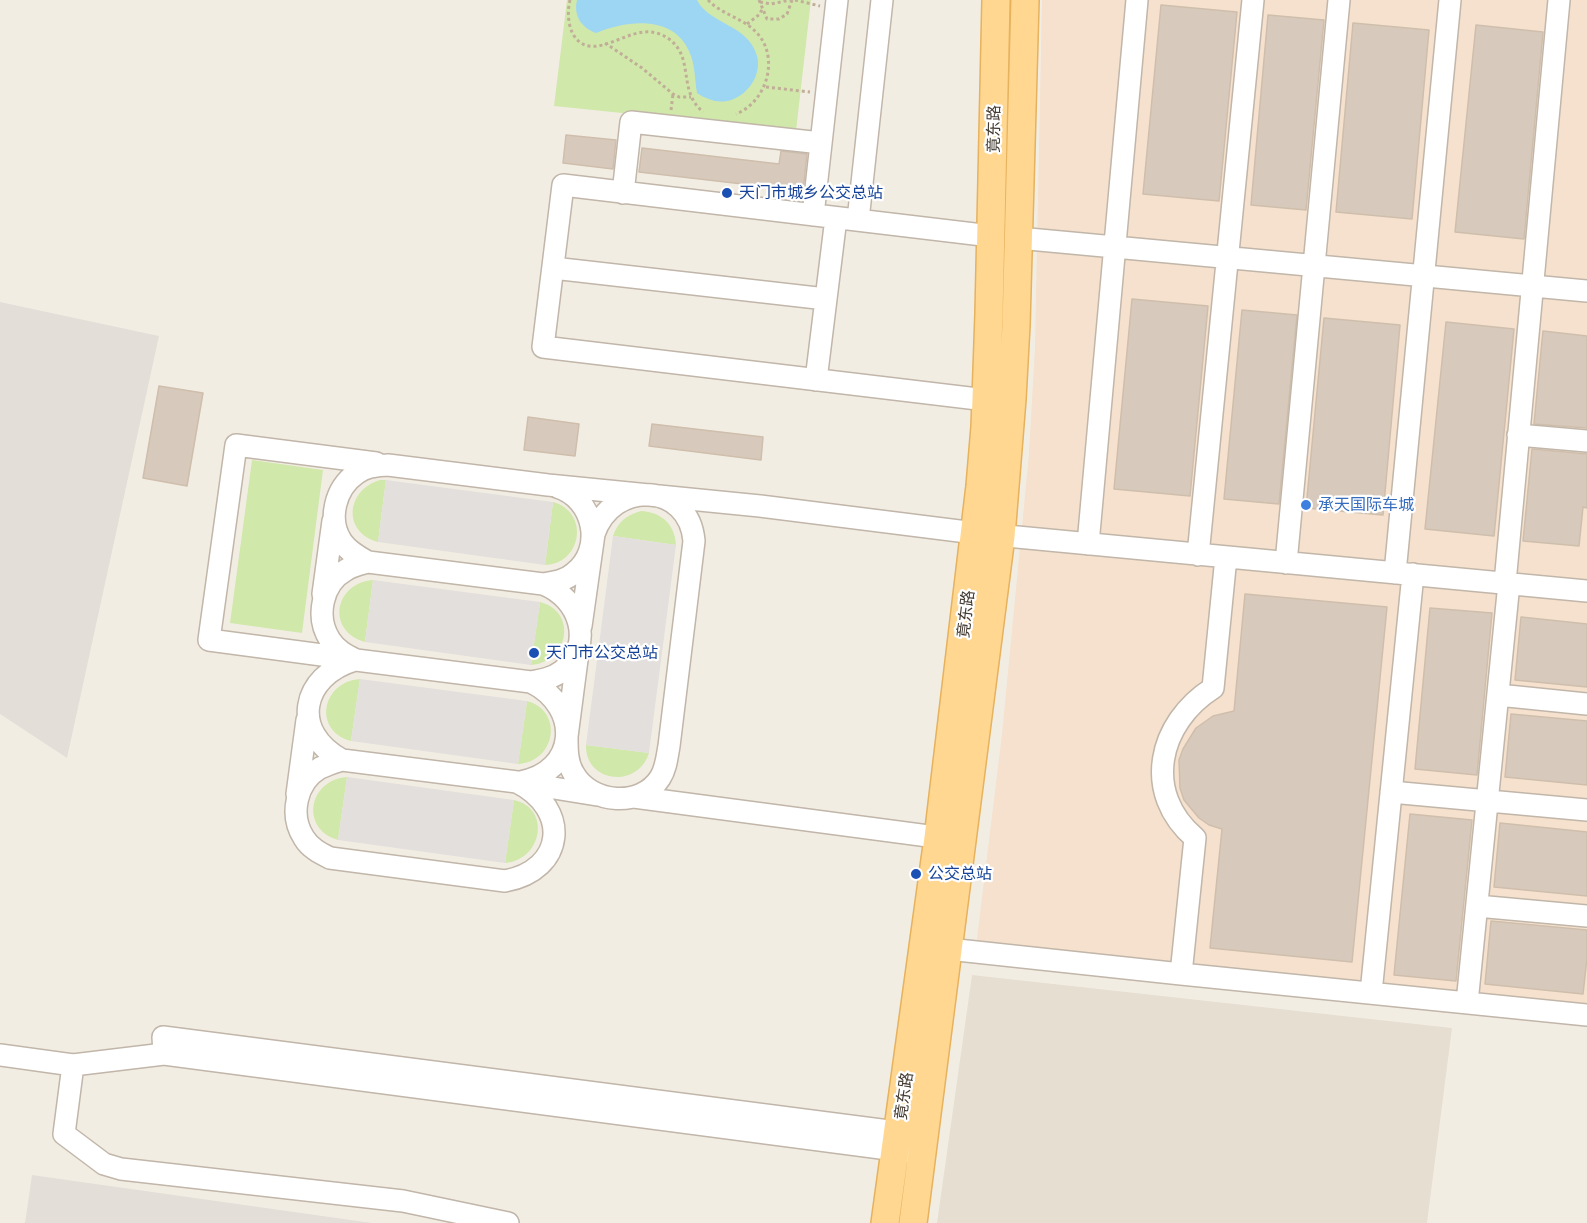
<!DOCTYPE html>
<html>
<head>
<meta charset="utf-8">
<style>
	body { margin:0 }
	canvas { display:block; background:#f2ede3 }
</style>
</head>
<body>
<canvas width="1587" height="1223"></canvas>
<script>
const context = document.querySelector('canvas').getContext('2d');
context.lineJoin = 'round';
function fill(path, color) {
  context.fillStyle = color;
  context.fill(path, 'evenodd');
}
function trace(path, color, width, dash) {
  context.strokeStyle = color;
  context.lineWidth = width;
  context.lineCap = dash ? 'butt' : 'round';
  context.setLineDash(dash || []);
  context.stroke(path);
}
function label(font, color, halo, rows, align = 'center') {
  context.font = font + ' Lato,"Noto Sans SC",sans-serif';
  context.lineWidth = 4.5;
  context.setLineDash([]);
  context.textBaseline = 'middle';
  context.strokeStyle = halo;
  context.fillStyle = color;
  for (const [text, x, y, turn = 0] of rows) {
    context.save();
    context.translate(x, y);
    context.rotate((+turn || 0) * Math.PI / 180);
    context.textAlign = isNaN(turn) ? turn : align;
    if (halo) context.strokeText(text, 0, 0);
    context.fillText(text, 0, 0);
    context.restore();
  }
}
const residential = new Path2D(`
	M972,975L1452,1028L1427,1223H937Z`);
const commercial = new Path2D(`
	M1042,0H1587V1018L975,955L1002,734L1029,454L1035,347Z`);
const industrial = new Path2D(`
	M0,302L159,336L67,758L0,714Z
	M32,1175L372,1223H25Z`);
const green = new Path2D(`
	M567,0H811L796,131L554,106Z
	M252,460L323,470L302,633L230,623Z
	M380,480H386L378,542C342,532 346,490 380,480Z
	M553,502C590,512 582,564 545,565Z
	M641,511C661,512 675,524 676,545L613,536C618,522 626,515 641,511Z
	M373,580L365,642C326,631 334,583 373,580Z
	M540,602C577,611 570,662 531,665Z
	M360,679L351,741C313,731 321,682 360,679Z
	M527,701C564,711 556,762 518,764Z
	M586,745L649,753C638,789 585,783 586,745Z
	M347,777L338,840C300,829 308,780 347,777Z
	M514,800C551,808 543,860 505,863Z`);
const parking = new Path2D(`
	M386,480L553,502L545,565L378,542Z
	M613,536L676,545L649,753L586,745Z
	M373,580L540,602L531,665L365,642Z
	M360,679L527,701L518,764L351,741Z
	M347,777L514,800L505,863L338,840Z`);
const water = new Path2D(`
	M577,0H697C710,25 748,24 757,56C759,63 758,71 755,78C750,89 739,99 727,101C716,103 706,99 697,93C695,81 695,67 691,56C677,15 630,19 596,33C582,28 573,16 577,0Z`);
const building = new Path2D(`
	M1161,5L1237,12L1219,201L1143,194Z
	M1268,15L1324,20L1306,210L1251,205Z
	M1353,23L1429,30L1412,219L1336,212Z
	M1476,25L1543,32L1524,239L1455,232Z
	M566,135L616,140L613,169L563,163Z
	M642,148L779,164L781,151L807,154L803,191L639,172Z
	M1132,299L1208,306L1190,496L1114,489Z
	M1242,310L1297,315L1279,504L1224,499Z
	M1324,318L1400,325L1383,515L1306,508Z
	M1446,322L1514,329L1494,536L1425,529Z
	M1543,331L1587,336V428L1534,424Z
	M159,386L203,393L187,486L143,478Z
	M528,417L579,424L575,456L524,450Z
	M652,424L763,437L761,460L649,446Z
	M1532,449L1587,454V508L1583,507L1579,546L1523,541Z
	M1245,594L1387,607L1352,962L1210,948L1222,829L1209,825L1199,818L1184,800L1180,788L1179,760L1183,749L1196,728L1213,716L1234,711Z
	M1430,608L1492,613L1477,775L1415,769Z
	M1521,617L1587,624V687L1515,680Z
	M1511,714L1587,721V785L1505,777Z
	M1410,814L1472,820L1456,981L1394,975Z
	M1500,823L1587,832V896L1494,887Z
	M1491,921L1587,930V958L1583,994L1485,984Z`);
const path = new Path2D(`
	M570,0C565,20 571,50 598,46C622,42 644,21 669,39C695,58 677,90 703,112
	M708,0C721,14 742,18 755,31C781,56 767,102 736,114
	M759,0L767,19H779L787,14L792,0
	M795,0L820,6
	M760,2L771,4L790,0
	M747,24L760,14L762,9
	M605,43L642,68L673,94L679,97H691
	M766,87L810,92
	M671,110L673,94`);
const minor = new Path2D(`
	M623,193L631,122L821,143
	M813,215L837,0
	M858,220L882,0
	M1018,238L1587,291
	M553,268L826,299
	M816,380L836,218
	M986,400L543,347L563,185L991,236
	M1518,435L1587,441
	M1088,544L1137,0
	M1198,555L1253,0
	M1226,557L1213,688C1158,723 1142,793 1195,838L1181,974L1587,1015
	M368,562C361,564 352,566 346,570C322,583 315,617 330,640C336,650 346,655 356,660L531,682C542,680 553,678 562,671C595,645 580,598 543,584L368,562C359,557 349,552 342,542C327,520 335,488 357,473C367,466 377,466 388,465L548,485L760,506L975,533L1587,591
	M1286,563L1339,0
	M1395,573L1450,0
	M1505,583L1559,0
	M543,584C554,582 565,581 574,573C605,549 594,498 557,487
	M323,594L333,521
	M352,659L209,640L236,445L376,463
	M355,660C301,676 290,732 342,760L517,782L597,795
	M1498,695L1587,704
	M567,738C567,750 567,763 574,774C591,804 641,808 660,778C666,769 667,757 669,746L694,541C689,482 613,479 594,534L581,626
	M565,752L578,652
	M342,760C335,762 327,765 320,768C296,782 289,815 304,838C310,848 320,853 330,858L505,881C565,870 571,809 517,782
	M520,782C578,772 582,707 531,682
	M1391,792L1587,810
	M297,794L307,720
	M634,797L951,839
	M1477,906L1587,916
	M948,949L1181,974
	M1371,993L1413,574
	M1467,1003L1509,583
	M0,1055L73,1065L64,1134L104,1164L121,1169L403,1201L508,1223
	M73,1065L164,1054
	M911,1152L164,1054L163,1037L912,1134`);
const major = new Path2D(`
	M885,1223L938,838L980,486L985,427L989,314L996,0
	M913,1223L1001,536L1012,399L1016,325L1025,0`);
const markers = [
	[727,193,6,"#1a4fb4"],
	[1306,505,6,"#3f7fe0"],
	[534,653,6,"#1a4fb4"],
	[916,874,6,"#1a4fb4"]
];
const streetNames = [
	["竟东路",994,129,-89],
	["竟东路",966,614,-83],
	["竟东路",904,1096,-82]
];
const transitNames = [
	["天门市城乡公交总站",739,193],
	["天门市公交总站",546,653],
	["公交总站",928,874]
];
const shopNames = [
	["承天国际车城",1318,505]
];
fill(residential, '#e6ded1');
fill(commercial, '#f5e1cd');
fill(industrial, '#e4ded9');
fill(green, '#d1e8ab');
fill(parking, '#e3dfdc');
fill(water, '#9dd6f2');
fill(building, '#d7cabc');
trace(building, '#cfbeac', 1.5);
trace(minor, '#c1b6a9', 24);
trace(major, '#e6b25e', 30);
trace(path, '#c0ae97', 3, [3, 3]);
trace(minor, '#fff', 21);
trace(major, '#ffd790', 27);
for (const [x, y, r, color] of markers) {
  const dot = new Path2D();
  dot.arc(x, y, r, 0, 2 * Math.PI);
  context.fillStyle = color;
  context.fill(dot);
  trace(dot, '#fff', 2);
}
label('16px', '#443c33', '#fff', streetNames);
label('16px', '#164399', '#fff', transitNames, 'left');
label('16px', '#366cbe', '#fff', shopNames, 'left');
</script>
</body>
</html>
